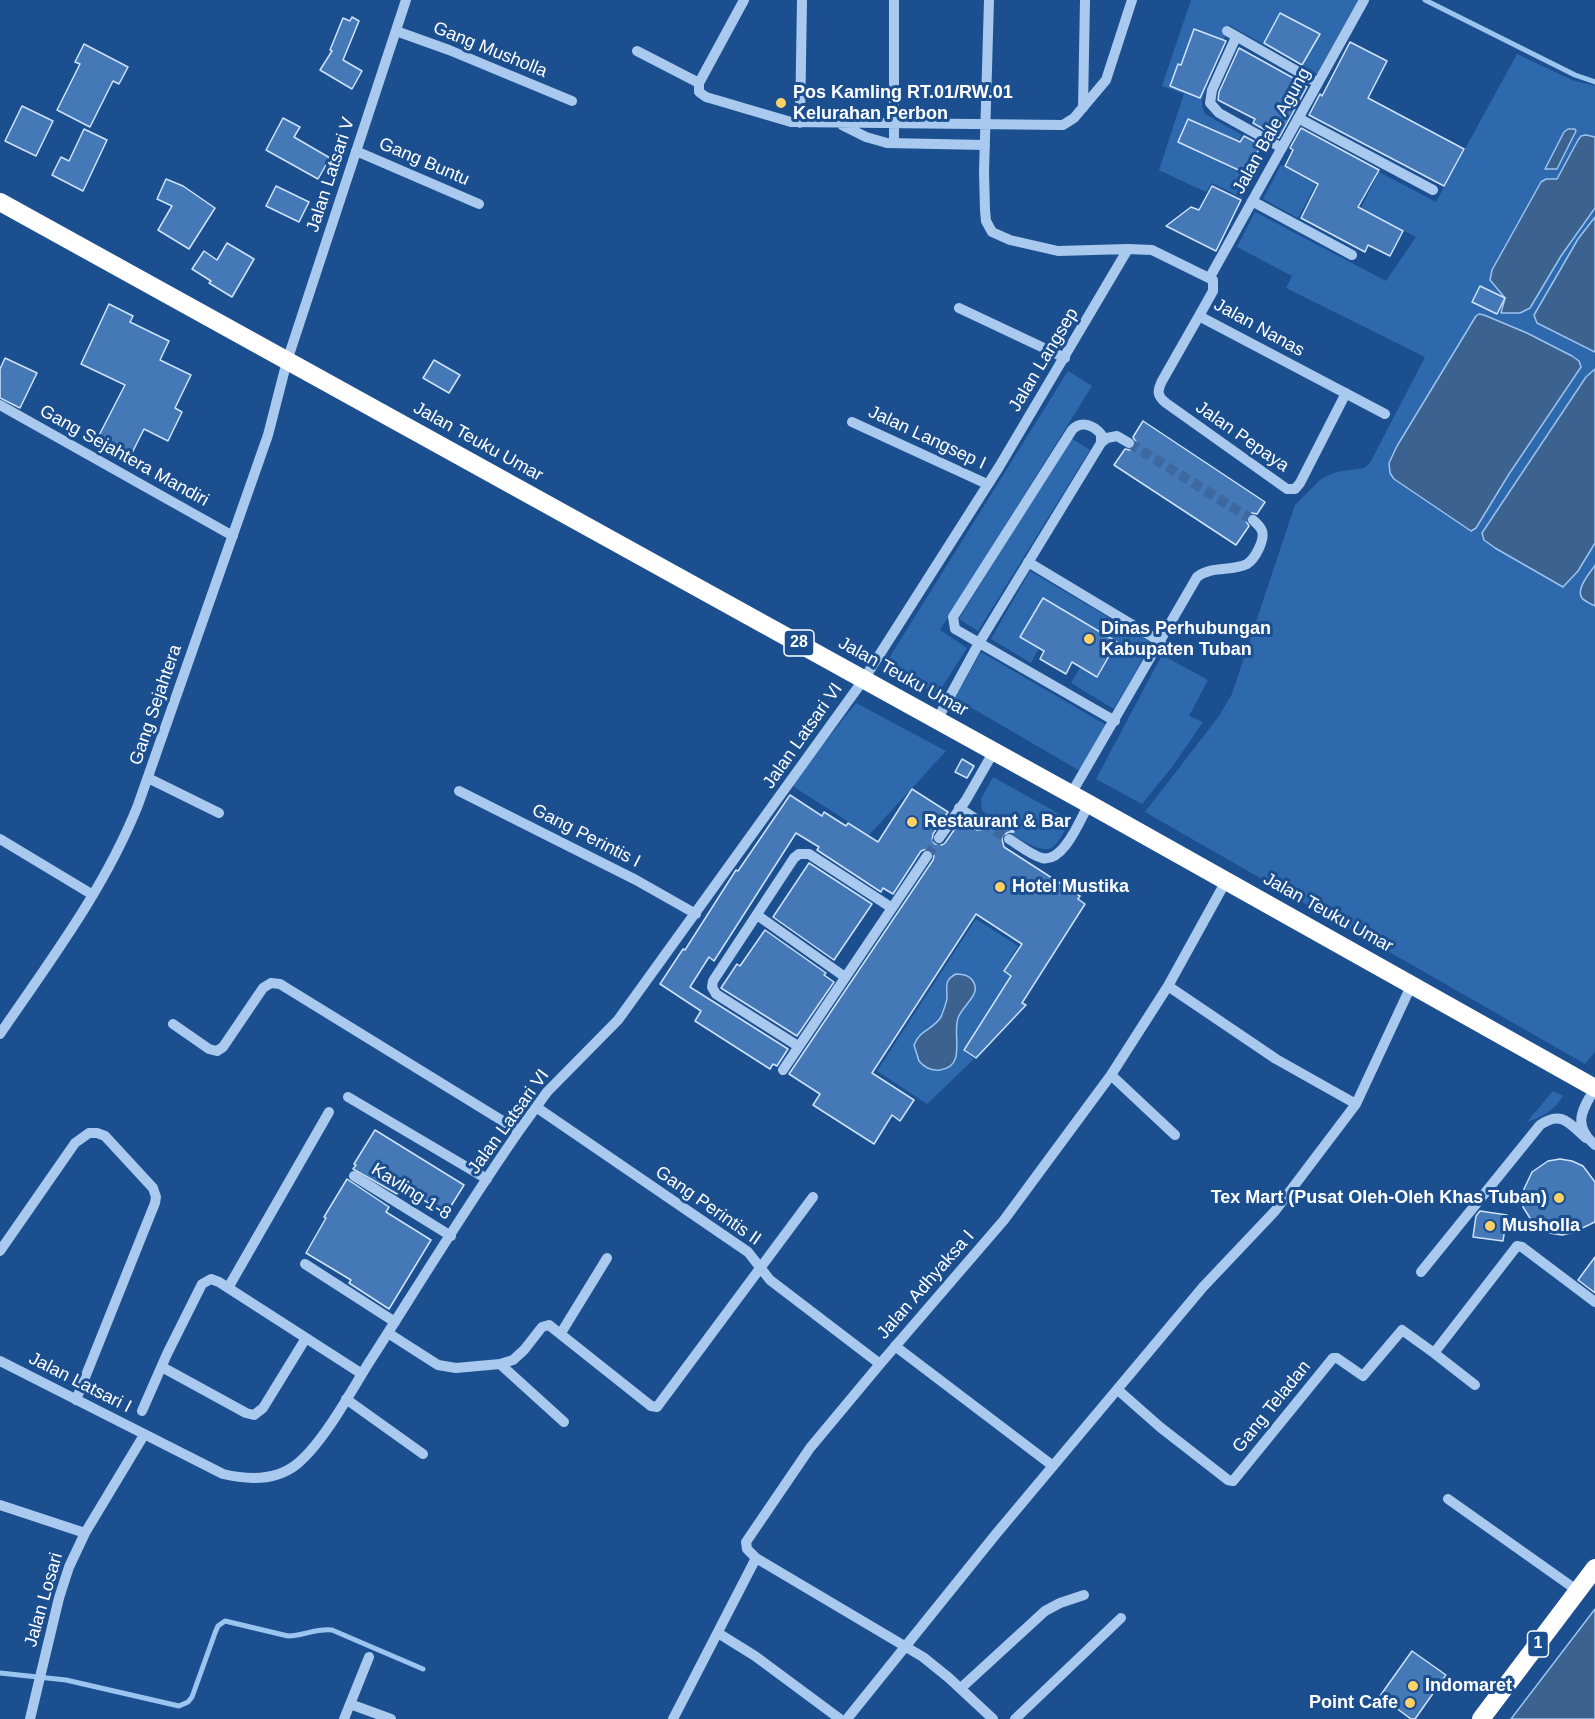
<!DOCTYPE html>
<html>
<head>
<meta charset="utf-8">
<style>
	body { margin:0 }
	canvas { display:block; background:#1b4f8f }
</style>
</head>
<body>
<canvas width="1595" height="1719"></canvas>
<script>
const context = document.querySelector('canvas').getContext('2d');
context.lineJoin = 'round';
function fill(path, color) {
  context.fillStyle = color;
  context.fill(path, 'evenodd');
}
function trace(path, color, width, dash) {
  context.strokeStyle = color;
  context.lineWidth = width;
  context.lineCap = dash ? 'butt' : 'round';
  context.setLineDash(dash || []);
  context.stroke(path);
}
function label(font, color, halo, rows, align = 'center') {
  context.font = font + ' Helvetica,sans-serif';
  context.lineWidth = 6;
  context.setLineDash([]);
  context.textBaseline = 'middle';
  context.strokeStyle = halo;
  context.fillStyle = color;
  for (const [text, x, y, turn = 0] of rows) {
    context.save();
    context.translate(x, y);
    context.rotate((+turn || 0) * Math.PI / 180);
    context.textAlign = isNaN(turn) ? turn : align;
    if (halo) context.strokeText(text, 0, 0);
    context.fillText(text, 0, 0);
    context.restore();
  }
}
const green = new Path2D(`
	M1191,0H1358L1317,74L1229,25L1202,100V107L1205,114L1242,135L1223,164L1251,179L1242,198L1212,183L1206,192L1159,170L1184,94L1162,86Z
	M1517,54L1572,80L1595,86V137L1583,135L1579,137L1558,179L1554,181L1546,179L1541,182L1492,270V283L1505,298L1500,313H1520L1527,310L1561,256L1595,208V217L1578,239L1534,315L1537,323L1595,352V369L1586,377L1483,532L1484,540L1488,543L1562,587L1578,571L1595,543V565L1582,585V598L1595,607V1052L1585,1064L1145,812L1219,716L1232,694L1295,505L1321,479L1336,472L1364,468L1370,463L1425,357L1286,288L1292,276L1237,247L1255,212L1386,281L1416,237L1361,208L1379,172L1436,202ZM1572,128L1576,131L1557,169H1546L1567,129ZM1479,314L1484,315L1527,333L1577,359L1580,364L1579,371L1509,474L1476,528L1471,531L1394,479L1390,473V460L1397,446L1476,316Z
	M1281,165L1316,184L1298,218L1263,199Z
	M1068,371L1092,386L940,630L967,648L937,695L886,663Z
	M1071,438L1090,450L978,631L959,619Z
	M1030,571L1152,643L1114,709L1071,683L1080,668L1097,677L1117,642L1044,598L1039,648L1031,663L991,639Z
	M981,652L1106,725L1080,771L955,698Z
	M1162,655L1208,680L1189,716L1203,722L1172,767L1142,804L1096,779Z
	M856,703L946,751L869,835L791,785Z
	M993,777L1070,820C1065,829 1060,843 1051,848C1037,856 992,821 982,810L981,799Z
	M976,919L1018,946L1003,971L1010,976L963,1050L974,1059L927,1104L877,1071Z
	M1553,1091L1563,1096C1553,1111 1544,1116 1527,1122Z`);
const water = new Path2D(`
	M1568,129H1575L1576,131L1557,169H1545L1564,132Z
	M1586,135L1595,137V208L1561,256L1530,308L1520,313H1501L1505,298L1490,280L1492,270L1541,182L1546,179H1557L1578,140L1581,136Z
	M1595,217V352L1537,323L1534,315L1578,239Z
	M1479,314L1484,315L1527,333L1572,356L1579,361L1581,367L1509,474L1476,528L1471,531L1394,479L1390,473L1389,463L1397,446L1476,316Z
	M1595,369V543L1578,571L1563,587L1495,548L1484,540L1482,533L1586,377Z
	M1595,565V606C1591,604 1584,601 1582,598C1575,589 1591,572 1595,565Z
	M956,974C965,974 973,977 975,986C978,996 961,1008 958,1018C952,1036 967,1066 940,1070C931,1071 924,1067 919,1061L914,1045C920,1029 933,1030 941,1017C943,1012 946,1004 947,998C947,986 944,980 956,974Z
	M1595,1609V1719H1511Z`);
const stream = new Path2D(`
	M1425,0L1575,75L1595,82
	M0,1673L66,1680L179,1706L188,1702L192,1697L215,1633L218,1626L225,1621L288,1636C303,1636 316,1628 332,1630L423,1669`);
const building = new Path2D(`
	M1280,13L1320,34L1302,65L1264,43Z
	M352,17L359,21L343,60L362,71L352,89L320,70L332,51L330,50L343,18L350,21Z
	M1194,29L1226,41L1200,98L1170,86L1178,64L1181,65Z
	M1350,42L1387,61L1368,98L1464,149L1444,186L1309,115L1320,94L1322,96Z
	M84,44L128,67L119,84L113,81L90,127L57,110L80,64L75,62Z
	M1239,48L1295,79L1294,80L1307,87L1279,138L1253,123L1255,119L1218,100L1219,92Z
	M22,106L53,121L36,156L5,141Z
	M283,118L300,127L294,137L330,158L318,179L266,150Z
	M1188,119L1240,142L1244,136L1261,145L1247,174L1178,142Z
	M1301,128L1379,170L1358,207L1403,231L1390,256L1368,245L1365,252L1301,218L1318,184L1285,166L1293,150L1290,148Z
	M84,129L107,140L83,191L52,175L61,157L69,161Z
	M166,179L183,186L215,208L189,249L158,230L172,206L157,199Z
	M276,186L309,202L299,222L266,206Z
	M1212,186L1241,200L1216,251L1166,226L1191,207L1199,210Z
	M227,243L254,259L232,297L209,283L211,281L192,269L204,251L217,260Z
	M1480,286L1505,298L1497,314L1472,302Z
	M109,304L133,316L130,322L169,341L160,360L191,375L175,408L182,412L168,441L144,429L127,463L94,445L125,385L81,364Z
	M5,358L37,373L20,408L0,398V369Z
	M434,360L460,375L449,393L423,378Z
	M1143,421L1265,502L1257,514L1252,513L1247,515L1246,521L1249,526L1236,545L1114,465L1125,449L1130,450L1135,447L1136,442L1133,437Z
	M1043,598L1117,642L1097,677L1072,662L1066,674L1040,659L1044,651L1020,637Z
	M962,759L974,766L967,778L955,772Z
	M912,789L948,812L933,834L932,841L935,844L942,845L945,843L961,820L977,830L986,829L989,824L987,815L1014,832H1009L1003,835L1002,839L1004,847L1080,896L1078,899L1085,904L1022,1003L1026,1005L976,1058L964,1050L1011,976L1004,971L1022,944L976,914L872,1073L914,1100L900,1121L892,1115L874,1144L813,1105L820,1094L789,1074L933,860L934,856L932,850L927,849L921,851L893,894L883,888L881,892L817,850L819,847L796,833L714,961L709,957L690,987L788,1049L777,1066L773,1064L770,1069L695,1021L701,1011L660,984L683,949L685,950L736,870L738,871L790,795L822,816L824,812L846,826L848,823L878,842Z
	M809,863L872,904L834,960L773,917Z
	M765,930L826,973L824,975L834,982L797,1036L721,988L737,964L740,966Z
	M375,1130L464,1185L446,1214L401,1186L397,1194L353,1169L356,1165L354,1164Z
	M1560,1159L1572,1161L1583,1166L1595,1182V1222L1574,1232L1562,1235L1549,1233L1538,1227L1530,1218L1523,1207L1524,1189L1532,1172L1548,1161Z
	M347,1179L389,1207L386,1212L431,1240L389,1309L349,1283L351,1280L306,1253L326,1218L324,1217Z
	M1480,1211L1507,1215L1503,1241L1473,1237L1476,1216Z
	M1595,1257V1293L1578,1280Z
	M1412,1651L1446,1675L1415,1719H1411L1380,1696Z`);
const minorTunnel = new Path2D(`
	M1129,443L1253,520
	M982,823L1009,839
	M927,856L939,838`);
const minor = new Path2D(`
	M744,0L699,83V92L706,97L791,122L1063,125L1074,118L1106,80L1132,0
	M989,0L984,172L985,210L986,221L992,232L1010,240L1058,251L1128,249L1152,250L1213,280V291L1199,316L1385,414
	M396,31L449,50L572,101
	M1227,31L1318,83
	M1236,37L1212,90L1210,103L1219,113L1282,148
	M637,51L699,83
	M1083,108L1085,0
	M1298,118L1433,190
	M800,123L802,0
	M842,125L866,137L887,143L985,145
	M894,143V0
	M356,151L479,204
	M1252,201L1352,255
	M1210,277L1364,0
	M959,308L1065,358
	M1199,316L1162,381C1157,391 1157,396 1166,403L1287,489H1295L1300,483L1346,393
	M0,405L233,536
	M852,422L987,484
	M1101,443L1107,438L1117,436L1129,443
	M1028,562L1161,642
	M937,720L979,643L1101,443V434C1093,425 1081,420 1072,430L953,617L955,629L1115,721
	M148,778L219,813
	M459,791L636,880L696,914
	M1071,794L1197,577C1213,565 1231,572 1247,564C1255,559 1265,540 1262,531C1260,526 1256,523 1253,520
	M959,808L982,823
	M939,838L966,800L994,751
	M0,839L93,895
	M1009,839C1019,845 1031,855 1042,858C1064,863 1080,819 1089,804
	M757,915L845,977
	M1168,986L1276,1059L1356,1104
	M173,1024L209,1049L217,1051L223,1047L263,988L271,983L280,984L519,1131
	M0,1034C50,961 105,888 138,805L268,435L287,361L406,0
	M798,1046L716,994L712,987L713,981L794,858L799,854H809L892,908
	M783,1070L927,856
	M1111,1075L1175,1135
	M1595,1088C1582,1110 1572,1125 1595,1145
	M348,1097L487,1179
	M536,1107L748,1252L770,1280L880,1364
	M354,1176L451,1236
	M0,1251L75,1143L89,1133H97L105,1136L153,1188L156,1197L155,1203L76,1400
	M305,1264L395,1322
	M1421,1272L1540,1125C1561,1110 1569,1123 1586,1138
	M228,1288L329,1112
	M388,1333L438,1365L456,1368L500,1364L513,1360L524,1350L542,1327L549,1325L651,1406L657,1407L813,1197
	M561,1333L607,1258
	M895,1346L1053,1466
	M1434,1353L1475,1385
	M0,1361L223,1474C248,1480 276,1481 297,1464C323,1443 350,1393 368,1364C418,1286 466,1207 519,1131L547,1092L618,1020L864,679L999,467L1128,249
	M500,1364L564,1422
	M162,1367L246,1413L254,1415L263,1408L306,1338
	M1118,1390L1160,1427L1228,1480L1233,1481L1333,1358H1337L1363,1376L1402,1330L1434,1353L1517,1246L1522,1247L1595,1302
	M346,1399L423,1454
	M142,1411L167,1354L202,1284L211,1279L219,1282L362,1374
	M1448,1499L1578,1591
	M0,1505L85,1533
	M718,1633L755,1656L840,1719
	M961,1688L1045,1611L1060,1603L1084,1595
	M350,1704L391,1719
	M30,1719L59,1598L69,1567L85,1533L144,1435
	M344,1719L369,1657
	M673,1719L756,1558
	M847,1719L996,1534L1203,1287L1275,1211L1356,1104L1412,984
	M993,1719L949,1678L923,1657L756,1558L747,1549L746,1542L810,1448L880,1364L1004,1220L1111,1075L1168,986L1226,881
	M1015,1719L1121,1618`);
const highway = new Path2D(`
	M0,202L1089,804L1595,1088
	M1481,1719L1595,1568`);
const markers = [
	[781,103,6,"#ffd166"],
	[1089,639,6,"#ffd166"],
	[912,822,6,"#ffd166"],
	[1000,887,6,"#ffd166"],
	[1559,1198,6,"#ffd166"],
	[1490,1226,6,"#ffd166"],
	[1413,1686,6,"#ffd166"],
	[1410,1703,6,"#ffd166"]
];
const shields = [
	[799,643,30],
	[1538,1644,21]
];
const shieldNames = [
	["28",799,643],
	["1",1538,1644]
];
const streetNames = [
	["Gang Musholla",490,50,22],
	["Jalan Bale Agung",1272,131,-61],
	["Gang Buntu",424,162,23],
	["Jalan Latsari V",331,175,-72],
	["Jalan Nanas",1259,328,29],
	["Jalan Langsep",1044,360,-59],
	["Jalan Pepaya",1242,437,35],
	["Jalan Langsep I",927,438,25],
	["Jalan Teuku Umar",478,442,29],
	["Gang Sejahtera Mandiri",124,456,29],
	["Jalan Teuku Umar",903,677,29],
	["Gang Sejahtera",156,705,-71],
	["Jalan Latsari VI",803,736,-55],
	["Gang Perintis I",586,836,27],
	["Jalan Teuku Umar",1328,913,29],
	["Jalan Latsari VI",509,1122,-54],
	["Kavling 1-8",411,1192,32],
	["Gang Perintis II",708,1206,35],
	["Jalan Adhyaksa I",926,1285,-49],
	["Jalan Latsari I",80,1383,27],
	["Gang Teladan",1272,1407,-51],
	["Jalan Losari",44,1600,-74]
];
const poiNames = [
	["Pos Kamling RT.01/RW.01",793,93],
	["Kelurahan Perbon",793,114],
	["Dinas Perhubungan",1101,629],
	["Kabupaten Tuban",1101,650],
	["Restaurant & Bar",924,822],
	["Hotel Mustika",1012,887],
	["Tex Mart (Pusat Oleh-Oleh Khas Tuban)",1547,1198,"right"],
	["Musholla",1502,1226],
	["Indomaret",1425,1686],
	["Point Cafe",1398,1703,"right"]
];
fill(green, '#2e69ad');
fill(water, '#3c6290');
trace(water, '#9cc4f0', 1.5);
trace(stream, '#9cc4f0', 5);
fill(building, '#4478b7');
trace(building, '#cfe3fa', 1.5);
trace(minorTunnel, '#3d69a0', 10, [10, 5]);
trace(minor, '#a9c9ee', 10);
trace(highway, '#fff', 18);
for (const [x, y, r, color] of markers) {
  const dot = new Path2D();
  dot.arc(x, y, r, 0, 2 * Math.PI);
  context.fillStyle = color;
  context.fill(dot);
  trace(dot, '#1b4f8f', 2);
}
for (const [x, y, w] of shields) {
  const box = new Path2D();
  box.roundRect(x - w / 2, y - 13, w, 26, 4.5);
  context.fillStyle = '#1b4f8f';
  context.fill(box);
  trace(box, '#fff', 1.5);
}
label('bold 16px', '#fff', null, shieldNames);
label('18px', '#fff', '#1b4f8f', streetNames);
label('bold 18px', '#fff', '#1b4f8f', poiNames, 'left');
</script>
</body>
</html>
